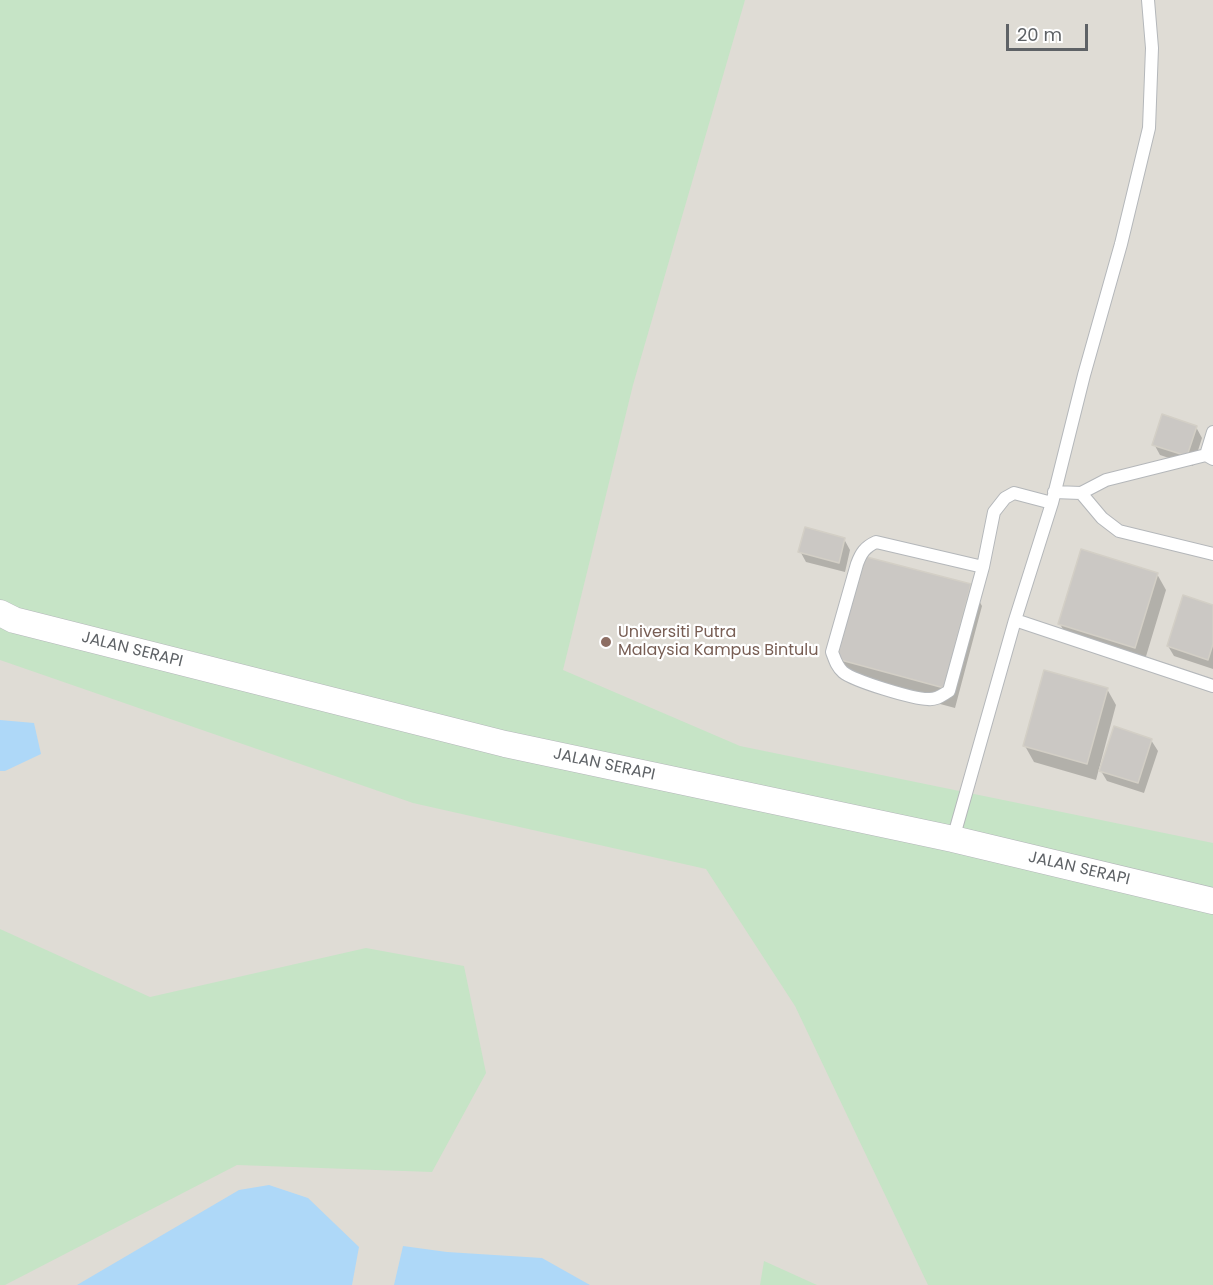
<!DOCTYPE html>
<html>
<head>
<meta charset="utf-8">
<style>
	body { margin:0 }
	#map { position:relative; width:1213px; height:1285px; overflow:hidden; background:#efede7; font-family:Poppins,sans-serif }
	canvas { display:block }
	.scale { position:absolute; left:1006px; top:24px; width:82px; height:27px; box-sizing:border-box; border:3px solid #5e6266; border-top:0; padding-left:8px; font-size:18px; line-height:21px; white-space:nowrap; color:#5e6266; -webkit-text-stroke:4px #fff; paint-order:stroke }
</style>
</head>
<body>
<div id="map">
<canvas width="1213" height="1285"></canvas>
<div class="scale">20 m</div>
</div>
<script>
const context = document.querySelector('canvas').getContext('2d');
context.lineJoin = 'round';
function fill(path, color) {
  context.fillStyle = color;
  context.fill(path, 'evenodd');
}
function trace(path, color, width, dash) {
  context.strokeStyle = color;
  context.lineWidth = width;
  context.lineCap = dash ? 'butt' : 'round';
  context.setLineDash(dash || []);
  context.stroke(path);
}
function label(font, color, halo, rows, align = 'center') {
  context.font = font + ' Poppins,sans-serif';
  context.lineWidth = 4.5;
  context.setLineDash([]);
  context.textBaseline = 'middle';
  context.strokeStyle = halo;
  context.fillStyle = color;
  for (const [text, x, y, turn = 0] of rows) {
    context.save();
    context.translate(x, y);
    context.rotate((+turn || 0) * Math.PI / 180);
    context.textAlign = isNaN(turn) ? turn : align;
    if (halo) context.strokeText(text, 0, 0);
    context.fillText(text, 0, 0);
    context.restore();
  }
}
const education = new Path2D(`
	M0,0H1213V1285H0Z`);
const green = new Path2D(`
	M0,0H745L633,385L563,670L740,746L1213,843V1285H928L795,1006L706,869L413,803L0,660Z
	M0,929L150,997L366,948L464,966L486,1073L432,1172L237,1165L5,1285H0Z
	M764,1261L817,1285H760Z`);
const water = new Path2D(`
	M0,720L34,723L41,754L5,771H0Z
	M269,1185L308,1198L359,1247L352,1285H77L239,1190Z
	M403,1246L447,1252L542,1258L590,1285H394Z`);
const shadow = new Path2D(`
	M1196,427L1202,438L1193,466L1160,455L1154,444Z
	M844,539L850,550L845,572L806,562L800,551Z
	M1157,574L1166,590L1144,663L1069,640L1060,624Z
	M970,585L982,606L955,708L851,680L839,659Z
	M1213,606V669L1174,656L1168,646Z
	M1107,689L1116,705L1096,780L1034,762L1025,746Z
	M1151,740L1158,751L1144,793L1107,781L1101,771Z`);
const building = new Path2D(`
	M1162,414L1197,426L1187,456L1152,445Z
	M805,527L845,538L839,563L798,552Z
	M1081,549L1158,573L1135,648L1058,624Z
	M863,556L971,584L944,688L837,659Z
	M1183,595L1213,605V644L1208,660L1167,646Z
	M1044,670L1108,688L1087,764L1023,746Z
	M1114,726L1152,739L1138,783L1099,771Z`);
const service = new Path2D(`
	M1206,455L1213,432
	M1054,492L1081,493L1102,518L1119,531L1213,554
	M1081,493L1106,480L1206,455L1213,459
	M983,567L876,542C865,547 861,553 857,564L832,652C835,660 837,667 843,672C854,681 913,699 928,699C937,700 942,695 949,691L983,567L994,512L1005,498L1014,493L1052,503
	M1015,620L1213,686
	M953,839L1015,620L1052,503L1084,375L1121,244L1149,128L1152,48L1148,0`);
const minor = new Path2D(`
	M0,613L14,620L505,744L953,839L1213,901`);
const markers = [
	[606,642,6,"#8d6e63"]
];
const educationNames = [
	["Universiti Putra",618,633],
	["Malaysia Kampus Bintulu",618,651]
];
const streetNames = [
	["JALAN SERAPI",132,650,14],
	["JALAN SERAPI",604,765,12],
	["JALAN SERAPI",1079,869,13]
];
fill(education, '#dfdcd5');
fill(green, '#c6e4c6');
fill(water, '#aed8f8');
fill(shadow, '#0003');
fill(building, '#cbc8c4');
trace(building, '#d3cfc6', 1.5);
trace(service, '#b4b7ba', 14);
trace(minor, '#b4b7ba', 27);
trace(service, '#fff', 12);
trace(minor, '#fff', 26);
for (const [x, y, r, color] of markers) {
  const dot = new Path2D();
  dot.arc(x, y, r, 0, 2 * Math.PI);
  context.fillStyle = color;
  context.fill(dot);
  trace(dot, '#fff', 2);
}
label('16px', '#785e54', '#fff', educationNames, 'left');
label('16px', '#5e6266', '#fff', streetNames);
</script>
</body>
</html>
